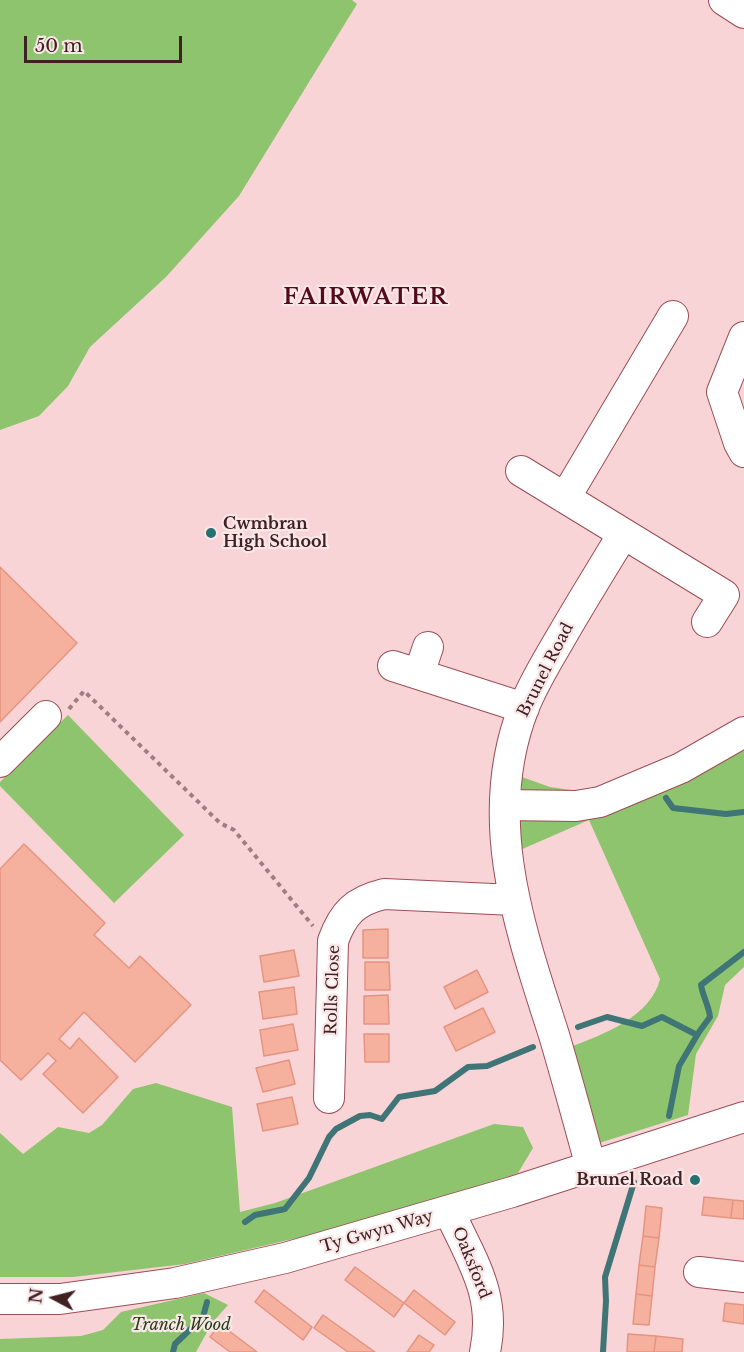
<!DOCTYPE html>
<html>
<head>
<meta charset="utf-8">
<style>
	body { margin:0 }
	#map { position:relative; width:744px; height:1352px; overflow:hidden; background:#f9d4d6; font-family:"Libre Baskerville",serif }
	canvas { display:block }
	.north { position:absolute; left:24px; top:1268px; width:60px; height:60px; -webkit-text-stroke:4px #f9e7e7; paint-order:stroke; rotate:277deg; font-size:16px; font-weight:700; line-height:24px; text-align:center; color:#412023 }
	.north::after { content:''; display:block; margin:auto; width:21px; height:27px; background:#412023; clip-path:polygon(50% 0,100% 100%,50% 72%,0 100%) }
	.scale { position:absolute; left:24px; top:36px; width:158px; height:27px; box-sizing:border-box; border:3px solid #412023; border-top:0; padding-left:8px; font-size:18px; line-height:21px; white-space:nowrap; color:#412023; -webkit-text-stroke:4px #f9e7e7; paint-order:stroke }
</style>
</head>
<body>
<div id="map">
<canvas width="744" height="1352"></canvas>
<div class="north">N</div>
<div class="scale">50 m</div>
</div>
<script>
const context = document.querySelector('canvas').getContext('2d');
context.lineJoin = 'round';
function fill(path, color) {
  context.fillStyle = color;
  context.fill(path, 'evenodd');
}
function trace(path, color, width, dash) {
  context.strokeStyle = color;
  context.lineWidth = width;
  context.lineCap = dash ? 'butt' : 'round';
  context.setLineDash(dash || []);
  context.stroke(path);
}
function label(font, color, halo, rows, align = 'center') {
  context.font = font + ' "Libre Baskerville",serif';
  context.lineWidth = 4.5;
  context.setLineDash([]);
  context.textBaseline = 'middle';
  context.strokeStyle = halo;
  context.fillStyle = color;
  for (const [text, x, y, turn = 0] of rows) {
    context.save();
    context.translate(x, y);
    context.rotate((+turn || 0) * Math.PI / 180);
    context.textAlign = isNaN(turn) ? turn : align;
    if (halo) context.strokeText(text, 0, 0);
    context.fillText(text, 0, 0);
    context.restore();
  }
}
const green = new Path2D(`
	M0,0H352L357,4L239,196L166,277L90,347L68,386L39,416L0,430Z
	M68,715L184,835L114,903L0,786V782Z
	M744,722V967L725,985L718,1016L696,1054L688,1115L599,1143L570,1047C602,1035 651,1017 660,979L589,820L520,850L522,777L550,787L578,791L609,785Z
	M156,1083L232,1107L240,1212L275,1203L494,1124L523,1127L533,1148L518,1173L405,1213L185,1264L73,1277H0V1133L23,1154L58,1127L89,1133L102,1125L133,1089Z
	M204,1293L228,1305L212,1323L196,1352H0V1339L81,1336L103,1330L121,1312Z`);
const stream = new Path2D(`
	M666,798L673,808L726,814L744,812
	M578,1027L607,1017L642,1026L662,1017L697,1035
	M669,1116L679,1066L699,1032L710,1017C709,1006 703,997 701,985L744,952
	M245,1222L255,1215L285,1209L309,1178L329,1137L336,1129L360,1116L370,1115L382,1119L399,1097L435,1091L468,1067L487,1066L533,1047
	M173,1352L175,1344L203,1317L207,1302
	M603,1352L606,1301L605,1277L634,1182`);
const building = new Path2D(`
	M0,567L77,643L0,722Z
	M24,844L105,923L94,935L129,968L140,956L191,1005L135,1062L84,1012L59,1039L70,1049L79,1038L118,1077L83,1113L43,1074L56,1061L48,1053L21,1080L0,1060V869Z
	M388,929V958H363V930Z
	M294,950L299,976L264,982L260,956Z
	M365,962H389L390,990H365Z
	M477,970L488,992L455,1009L444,987Z
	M294,987L297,1014L263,1019L259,992Z
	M388,995L389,1024H364V996Z
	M483,1008L495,1032L456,1051L444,1027Z
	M293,1024L298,1050L264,1056L260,1030Z
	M364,1034H389V1062H365Z
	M289,1060L295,1084L263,1092L256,1068Z
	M292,1097L298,1124L263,1131L257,1104Z
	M704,1197L733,1200L731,1218L702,1215Z
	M733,1200L744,1201V1219L731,1218Z
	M646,1206L662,1208L659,1238L643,1236Z
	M643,1236L659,1238L655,1267L639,1265Z
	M639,1265L655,1267L652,1296L636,1294Z
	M355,1267L404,1303L394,1317L345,1280Z
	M264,1290L312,1327L303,1340L255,1302Z
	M414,1290L455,1322L445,1335L404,1303Z
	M636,1294L652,1296L649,1325L633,1324Z
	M725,1303L744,1305V1324L723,1321Z
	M323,1315L375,1352H348L314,1328Z
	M220,1324L257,1352H230L210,1337Z
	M628,1334L656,1336L654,1352H627Z
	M419,1335L434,1345L429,1352H407Z
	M656,1336L683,1339L682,1352H654Z`);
const path = new Path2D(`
	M69,709L84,691L220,823L234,830L313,926`);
const minor = new Path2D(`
	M724,0L744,13
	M744,337L722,392L739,443L744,452
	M521,471L724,595L707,622
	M565,498L673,316
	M393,666L524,708
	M419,674L428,647
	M0,762L46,716
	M505,805L576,806L600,802L681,768L744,732
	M329,1098L333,941C343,913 355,901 384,894L514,900
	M591,1167C579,1123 567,1079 554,1035C520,929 480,818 524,707C533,684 547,661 560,639C580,604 602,569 623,534
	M449,1211C472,1261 497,1295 485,1352
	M699,1272L744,1277
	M0,1299H60L175,1283L285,1258L512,1192L744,1117`);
const markers = [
	[211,533,6,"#257070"],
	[695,1180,6,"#257070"]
];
const poiNames = [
	["Cwmbran",223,524],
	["High School",223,542],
	["Brunel Road",683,1180,"right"]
];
const streetNames = [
	["Brunel Road",546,670,-63],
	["Rolls Close",333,990,-88],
	["Ty Gwyn Way",377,1232,-16],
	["Oaksford",471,1263,68]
];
const parkNames = [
	["Tranch Wood",181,1325]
];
const districtNames = [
	["FAIRWATER",366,298]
];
fill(green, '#8ec46d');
trace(stream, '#3f7576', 6);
fill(building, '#f5b09e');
trace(building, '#e59481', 1.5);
trace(minor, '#9b4e56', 32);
trace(path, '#a07d80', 4, [4.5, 4.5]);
trace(minor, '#fff', 30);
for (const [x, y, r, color] of markers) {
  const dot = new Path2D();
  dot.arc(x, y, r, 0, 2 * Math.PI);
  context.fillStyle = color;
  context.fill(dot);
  trace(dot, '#f9e7e7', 2);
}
label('bold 16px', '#412023', '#f9e7e7', poiNames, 'left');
label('16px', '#412023', '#f9e7e7', streetNames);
label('italic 16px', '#253d16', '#f9e7e7', parkNames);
context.letterSpacing = '1.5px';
label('bold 22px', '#530b1b', '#f9e7e7', districtNames);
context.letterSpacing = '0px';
</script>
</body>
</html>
